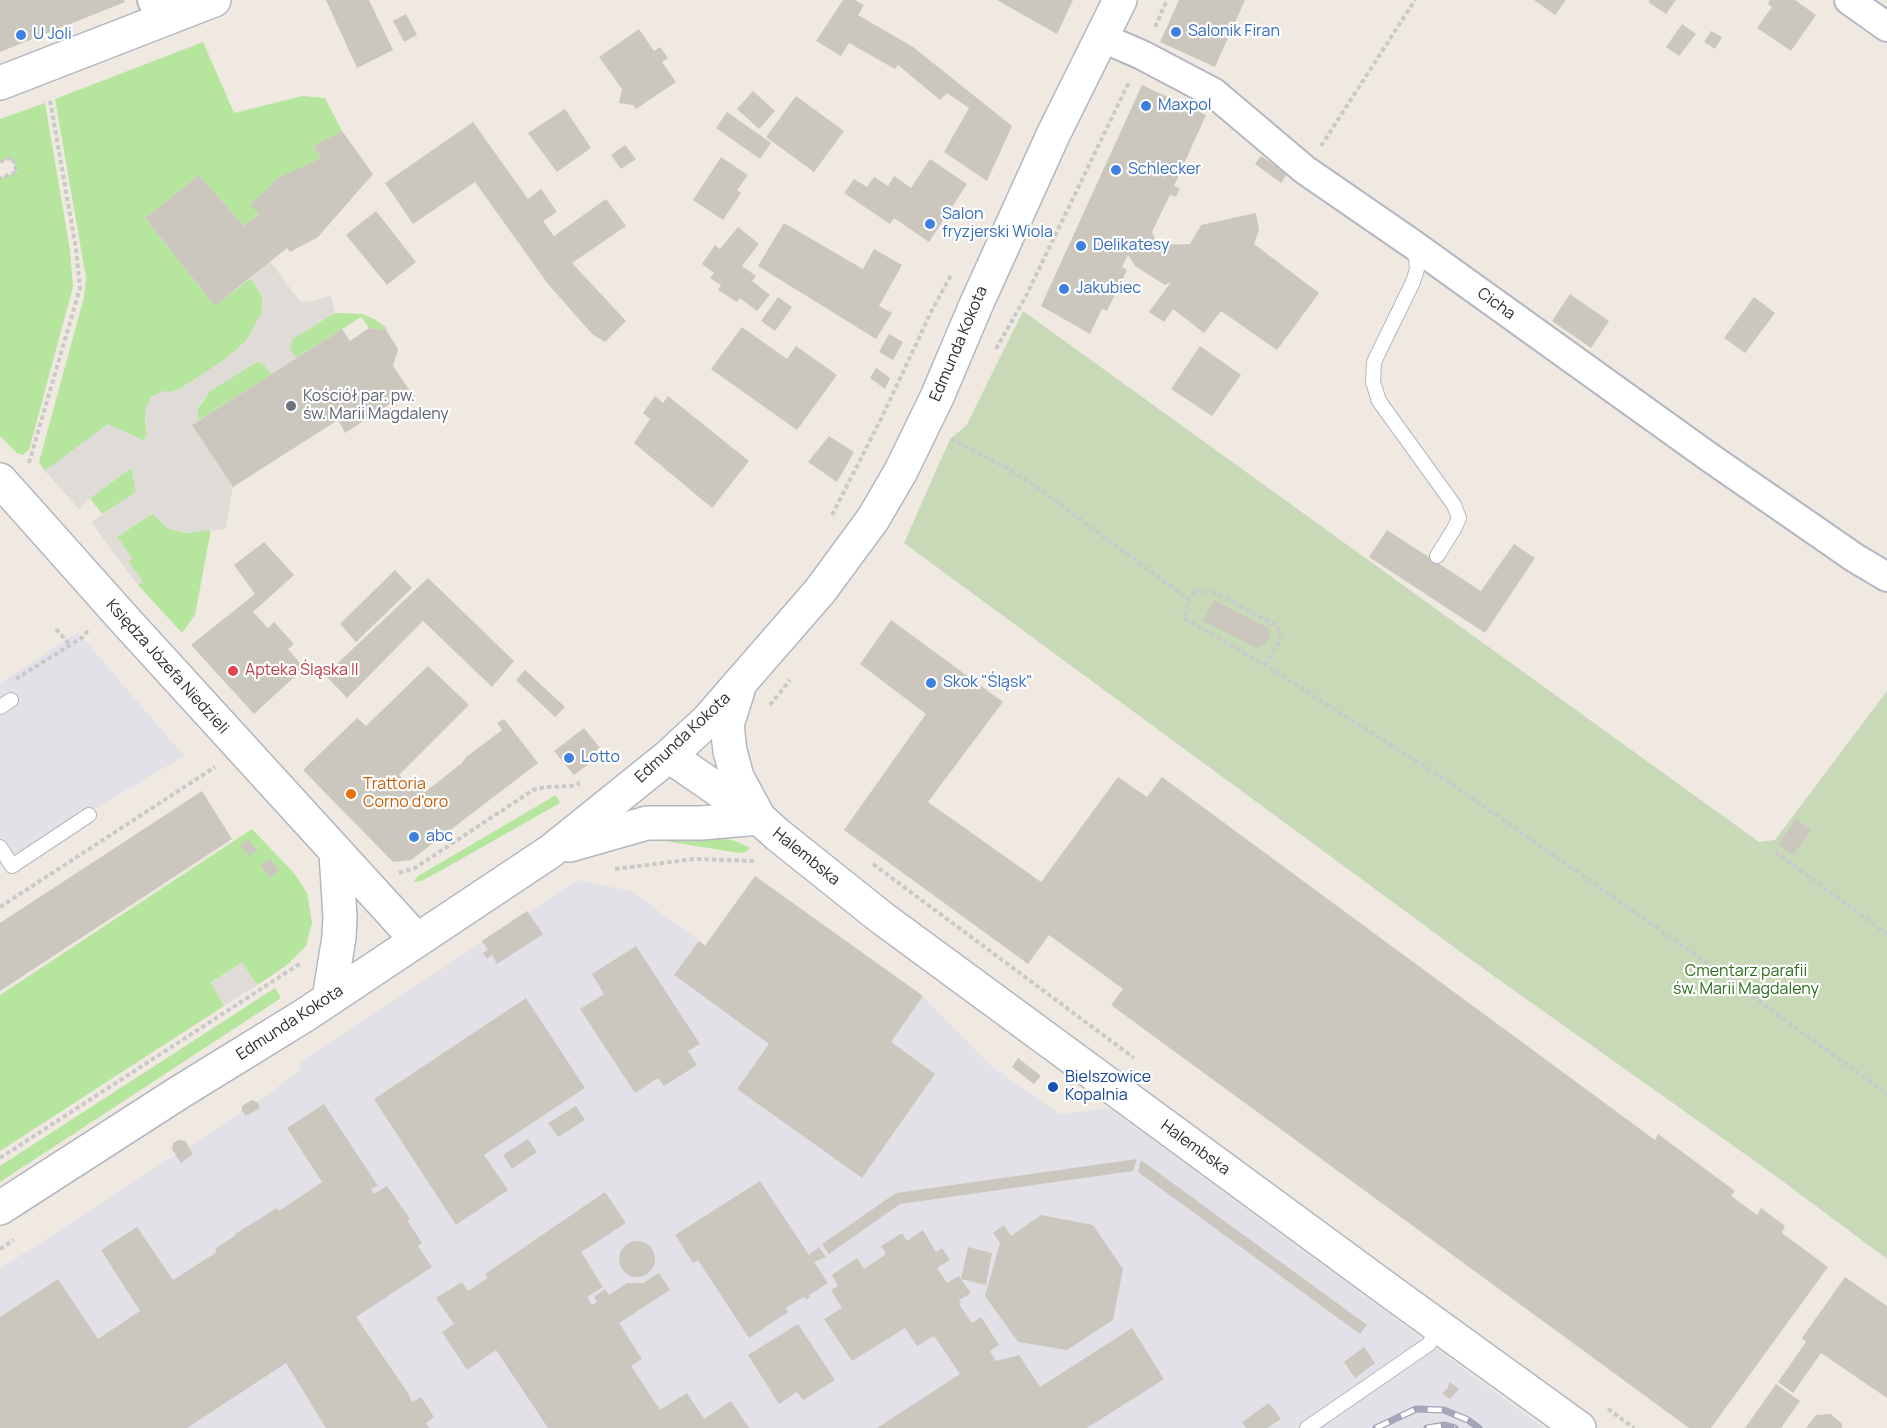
<!DOCTYPE html>
<html>
<head>
<meta charset="utf-8">
<style>
  body { margin:0 }
  canvas { display:block; background:#efe9e1 }
</style>
</head>
<body>
<canvas width="1887" height="1428"></canvas>
<script>
const context = document.querySelector('canvas').getContext('2d');
context.lineJoin = 'round';
function fillPath(path, color) { context.fillStyle = color; context.fill(path, 'evenodd'); }
const poly = rows => new Path2D(rows.map(r => 'M' + r).join(''));
function stroke(path, color, width, dash) { context.strokeStyle = color; context.lineWidth = width; context.lineCap = dash ? 'butt' : 'round'; context.setLineDash(dash || []); context.stroke(path); }
function drawText(font, color, halo, rows, align = 'center') {
  context.font = font + ' Manrope,sans-serif'; context.lineWidth = 4.5; context.setLineDash([]); context.textBaseline = 'middle'; context.strokeStyle = halo; context.fillStyle = color; for (const [text, x, y, turn = 0] of rows) {
    context.save(); context.translate(x, y); context.rotate((+turn || 0) * Math.PI / 180); context.textAlign = isNaN(turn) ? turn : align; if (halo) context.strokeText(text, 0, 0); context.fillText(text, 0, 0); context.restore();
  }
}
fillPath(poly([
  [78,632,184,756,0,865,0,683],
  [755,876,923,996,990,1065,1060,1114,1109,1108,1544,1428,0,1428,0,1269,176,1154,173,1143,179,1140,185,1141,189,1147,242,1111,242,1106,252,1100,257,1102,301,1070,297,1064,577,880,631,891,705,945]
]), '#e3e1e8');
fillPath(poly([
  [203,42,234,113,302,96,325,98,342,131,313,146,321,158,279,178,251,204,259,214,244,226,199,175,145,218,215,306,251,278,262,296,262,312,247,340,241,346,223,361,178,390,169,392,145,417,147,434,144,441,108,424,49,468,44,470,39,462,84,297,86,278,55,99],
  [45,103,70,250,73,287,29,450,23,455,17,453,0,436,0,178,17,172,12,158,0,162,0,119],
  [335,313,362,314,374,319,387,328,386,330,369,328,361,317,296,358,290,349,292,339],
  [257,362,264,364,271,375,199,420,197,410,210,391],
  [131,468,137,492,102,514,90,498],
  [153,513,167,528,184,533,211,529,195,615,182,633,138,585,142,582,128,561,132,559,117,537],
  [556,795,560,803,440,871,421,881,413,882,418,876],
  [252,829,294,873,307,893,312,923,306,946,287,965,259,984,255,982,242,963,211,982,224,1006,0,1151,0,995],
  [713,836,735,841,750,848,746,852,740,853,645,838],
  [275,988,281,998,0,1182,0,1166]
]), '#b6e59e');
fillPath(poly([
  [1023,311,1759,842,1775,840,1887,691,1887,1259,1773,1174,1488,972,904,543,950,439,966,426]
]), '#c8d9b8');
fillPath(poly([
  [270,261,299,300,303,302,313,301,331,295,335,313,292,339,290,349,296,358,271,375,264,364,257,362,210,391,204,398,197,410,199,420,192,425,233,487,226,529,185,533,167,528,152,513,117,537,133,559,128,562,143,582,138,585,91,522,136,492,131,468,90,498,79,509,44,470,49,468,108,424,144,441,147,434,145,409,151,397,163,391,169,392,178,390,223,361,247,340,262,312,263,305,262,296,251,278],
  [242,962,255,982,259,984,224,1006,211,983]
]), '#dfdcd8');
fillPath(poly([
  [0,0,124,0,125,2,0,52],
  [326,0,369,0,393,50,357,68],
  [843,0,855,0,864,5,858,15,913,47,1012,126,987,181,944,152,969,108,947,93,940,100,898,65,895,69,849,43,841,56,816,41],
  [997,0,1073,0,1057,34],
  [1179,0,1245,0,1215,67,1160,42],
  [1534,0,1566,0,1555,15],
  [1650,0,1676,0,1666,14,1648,2],
  [1770,0,1795,0,1816,15,1791,51,1757,28,1772,7,1768,4],
  [406,14,417,35,404,42,393,21],
  [1682,24,1696,34,1679,56,1666,47],
  [639,29,654,51,660,47,668,58,662,62,676,82,636,109,633,105,619,103,622,89,599,57],
  [1711,31,1722,37,1715,49,1704,42],
  [1142,85,1206,115,1174,186,1180,188,1176,197,1170,195,1152,232,1158,245,1190,244,1201,225,1256,213,1259,230,1254,244,1319,293,1277,350,1221,311,1204,333,1173,309,1164,322,1149,312,1171,282,1165,285,1135,266,1128,255,1122,267,1127,270,1107,311,1102,309,1090,334,1041,306],
  [753,91,775,111,759,129,737,109],
  [796,96,844,131,814,172,766,137],
  [565,109,591,148,557,172,528,133],
  [727,112,771,143,760,159,716,128],
  [473,122,528,199,541,189,557,212,543,221,554,236,606,199,626,226,572,263,626,321,605,342,592,334,548,284,475,182,413,224,385,183],
  [342,131,373,174,318,237,290,252,287,248,215,306,145,218,199,175,244,226,259,214,250,205,278,178,321,158,313,146],
  [625,145,636,159,621,169,611,155],
  [1261,156,1287,174,1281,183,1255,164],
  [721,157,748,175,737,190,741,193,723,220,693,200],
  [930,159,967,184,929,242,894,218,890,224,844,193,854,179,867,187,874,177,888,186,894,176,911,188],
  [376,211,416,262,387,285,346,235],
  [784,223,863,269,874,249,902,265,879,306,892,313,876,339,758,266],
  [738,227,759,244,742,266,756,276,752,281,770,295,757,311,740,298,737,302,718,290,721,285,710,278,714,273,702,264,715,245,720,249],
  [1570,294,1609,321,1591,348,1552,321],
  [778,297,792,307,775,331,761,321],
  [1754,297,1775,313,1745,353,1724,338],
  [742,327,787,359,796,346,837,375,797,430,711,369],
  [369,328,386,330,398,349,393,366,410,391,345,433,338,420,233,487,192,425,342,329,350,341],
  [889,334,903,342,893,360,879,352],
  [1200,346,1241,375,1212,416,1171,389],
  [876,368,890,378,885,389,870,378],
  [655,396,663,403,668,396,749,461,712,508,634,443,650,419,643,413],
  [829,436,854,452,837,482,808,462],
  [1387,530,1481,591,1514,544,1535,558,1485,633,1369,557],
  [264,542,294,575,253,612,268,628,274,622,294,644,288,649,304,668,254,714,191,645,255,594,234,565],
  [395,570,412,588,356,642,340,624],
  [428,578,514,661,492,687,423,621,347,698,325,675],
  [1214,600,1268,628,1270,635,1265,645,1257,648,1203,621],
  [891,620,1003,702,928,802,1041,882,1118,777,1147,797,1162,777,1655,1140,1658,1134,1735,1191,1731,1196,1757,1215,1761,1208,1785,1226,1782,1233,1828,1267,1711,1428,1689,1428,1111,1005,1123,989,1049,935,1028,964,844,830,926,714,860,664],
  [428,666,469,705,399,775,414,791,420,787,425,792,462,763,466,757,502,730,497,723,504,719,538,763,411,860,393,862,303,770,357,718,366,726],
  [525,670,565,707,555,717,516,680],
  [584,728,600,748,595,751,598,757,574,775,554,751],
  [202,791,232,839,0,991,0,923],
  [1796,819,1811,830,1793,855,1778,844],
  [248,839,257,850,249,856,240,846],
  [270,859,279,870,270,878,260,866],
  [755,876,923,996,891,1042,935,1074,862,1178,737,1089,769,1044,674,975,699,941,705,946],
  [527,911,543,934,497,964,492,955,487,959,483,953,488,950,482,941],
  [636,946,700,1044,688,1051,697,1065,664,1086,658,1078,635,1093,580,1009,604,994,592,974],
  [526,998,585,1088,484,1155,508,1190,456,1225,374,1099],
  [1018,1058,1041,1076,1034,1084,1012,1067],
  [252,1100,257,1102,260,1108,246,1116,242,1111,242,1106],
  [324,1104,378,1186,371,1189,374,1194,387,1186,410,1219,407,1220,422,1243,418,1246,432,1267,356,1317,408,1393,412,1402,421,1397,434,1417,426,1423,429,1428,326,1428,286,1363,187,1428,0,1428,0,1317,58,1279,98,1339,140,1311,101,1250,137,1227,173,1280,217,1252,215,1249,236,1235,235,1234,277,1208,279,1211,322,1182,287,1128],
  [576,1106,585,1120,558,1137,548,1123],
  [528,1139,537,1152,512,1169,503,1155],
  [179,1140,185,1141,193,1154,181,1163,172,1149,173,1143],
  [1137,1159,1133,1171,900,1204,829,1254,822,1244,896,1193],
  [1141,1160,1367,1325,1360,1334,1138,1172],
  [760,1181,809,1255,819,1247,826,1257,814,1262,828,1283,809,1295,810,1297,806,1300,804,1297,785,1308,788,1312,749,1338,698,1260,693,1263,675,1235],
  [605,1192,626,1223,581,1252,603,1287,587,1297,592,1305,597,1302,594,1297,605,1289,609,1295,627,1283,643,1283,659,1273,670,1290,619,1323,642,1359,631,1366,660,1410,687,1393,704,1419,731,1401,749,1428,548,1428,496,1350,467,1370,442,1332,454,1324,436,1298,462,1282,468,1291,488,1278,485,1274],
  [1041,1215,1093,1225,1123,1269,1113,1320,1067,1350,1018,1342,985,1296,1000,1243,993,1233,1004,1225,1011,1236],
  [923,1230,936,1252,942,1248,950,1260,937,1268,947,1283,959,1276,961,1279,968,1247,992,1253,986,1285,961,1279,971,1293,958,1301,962,1302,959,1304,972,1323,981,1317,999,1345,990,1351,996,1361,1019,1355,1040,1387,1132,1328,1164,1379,1087,1428,877,1428,960,1374,934,1336,917,1346,905,1328,852,1361,824,1319,842,1308,831,1290,838,1286,832,1275,857,1258,864,1269,886,1254,881,1246,902,1233,907,1241],
  '619 1259a18 18 0 1 1 36 0a18 18 0 1 1-36 0Z',
  [1845,1277,1887,1306,1887,1398,1821,1353,1793,1393,1778,1382,1806,1342,1802,1338],
  [798,1324,835,1380,803,1400,797,1392,779,1404,748,1355],
  [1364,1347,1375,1363,1355,1378,1344,1362],
  [1450,1382,1459,1389,1450,1399,1442,1393,1447,1389],
  [1776,1384,1800,1401,1781,1428,1745,1428],
  [1269,1403,1281,1419,1267,1428,1246,1428,1242,1422],
  [1831,1414,1842,1424,1842,1428,1806,1428,1816,1415]
]), '#cbc7bf');
const service = poly([
  [1413,248,1416,257,1417,269,1413,282,1374,362,1373,382,1379,401,1454,505,1459,518,1454,529,1437,556],
  [0,707,11,700],
  [0,847,12,866,89,815],
  [1307,1428,1429,1344,1439,1327]
]);
const minor = poly([
  [152,0,162,20],
  [1849,0,1887,27],
  [1103,38,1142,55,1214,93,1305,170,1411,243,1709,457,1855,558,1887,577]
]);
const tertiary = poly([
  [0,83,214,0],
  [0,480,124,619,416,939],
  [738,690,727,725,730,751,737,777,757,814],
  [669,756,759,818,778,835,882,918,1391,1292,1579,1428],
  [570,845,647,823,701,823,759,818],
  [329,999,339,937,340,917,336,853],
  [0,1208,180,1092,305,1015,551,851,669,756,707,721,820,591,873,519,901,471,937,397,976,305,1053,135,1120,0]
]);
stroke(service, '#b4b7c1', 16);
stroke(minor, '#b4b7c1', 32);
stroke(tertiary, '#b4b7c1', 36);
stroke(poly([
  [1155,27,1167,0],
  [1321,146,1415,0],
  [0,162,12,157,17,172,0,178],
  [996,349,1026,296,1129,82],
  [951,439,1009,469,1042,491,1188,599],
  [29,463,80,288,76,249,50,100],
  [832,515,883,415,932,310,951,275],
  [56,629,70,645],
  [1265,665,1278,645,1280,632,1275,625,1216,593,1195,590,1189,599,1184,618,1265,665,1449,782,1697,956,1887,1094],
  [16,679,83,637,89,629],
  [770,705,790,680],
  [1775,852,1887,934],
  [873,864,1134,1058],
  [615,869,694,859,756,861],
  [399,873,415,868,533,790,545,787,571,786,580,783],
  [0,907,215,767],
  [0,1158,301,963],
  [0,1249,14,1240],
  [1608,1409,1634,1428]
]), '#c9c9c9', 4, [4.5, 3]);
stroke(service, '#fff', 14);
stroke(minor, '#fff', 28);
stroke(tertiary, '#fff', 33);
const rail = poly([
  [1376,1428,1416,1409,1444,1410,1468,1420,1479,1428],
  [1427,1428,1445,1425,1455,1428]
]);
stroke(rail, '#a3a6b8', 7);
stroke(rail, '#fff', 4.5, [14]);
for (const [x, y, r, color] of [
  [1176,32,6,"#3f7fe0"],
  [21,35,6,"#3f7fe0"],
  [1146,106,6,"#3f7fe0"],
  [1116,170,6,"#3f7fe0"],
  [930,224,6,"#3f7fe0"],
  [1081,246,6,"#3f7fe0"],
  [1064,289,6,"#3f7fe0"],
  [291,406,6,"#6b7280"],
  [233,671,6,"#e0444e"],
  [931,683,6,"#3f7fe0"],
  [569,758,6,"#3f7fe0"],
  [351,794,6,"#e8710a"],
  [414,837,6,"#3f7fe0"],
  [1053,1087,6,"#1a4fb4"]
]) { const dot = new Path2D(); dot.arc(x, y, r, 0, 2 * Math.PI); context.fillStyle = color; context.fill(dot); stroke(dot, '#fff', 2); }
drawText('16px', '#366cbe', '#fff', [
  ["Salonik Firan",1188,32],
  ["U Joli",33,35],
  ["Maxpol",1158,106],
  ["Schlecker",1128,170],
  ["Salon",942,215],
  ["fryzjerski Wiola",942,233],
  ["Delikatesy",1093,246],
  ["Jakubiec",1076,289],
  ["Skok \"Śląsk\"",943,683],
  ["Lotto",581,758],
  ["abc",426,837]
], 'left');
drawText('16px', '#2e2e2e', '#fff', [
  ["Cicha",1496,304,36],
  ["Edmunda Kokota",959,344,-67],
  ["Księdza Józefa Niedzieli",167,667,48],
  ["Edmunda Kokota",683,738,-43],
  ["Halembska",806,857,39],
  ["Edmunda Kokota",290,1023,-33],
  ["Halembska",1195,1148,36]
]);
drawText('16px', '#5b616d', '#fff', [
  ["Kościół par. pw.",303,397],
  ["św. Marii Magdaleny",303,415]
], 'left');
drawText('16px', '#be3a42', '#fff', [
  ["Apteka Śląska II",245,671]
], 'left');
drawText('16px', '#c56008', '#fff', [
  ["Trattoria",363,785],
  ["Corno d'oro",363,803]
], 'left');
drawText('16px', '#2c6e1b', '#fff', [
  ["Cmentarz parafii",1746,972],
  ["św. Marii Magdaleny",1746,990]
]);
drawText('16px', '#164399', '#fff', [
  ["Bielszowice",1065,1078],
  ["Kopalnia",1065,1096]
], 'left');
</script>
</body>
</html>
